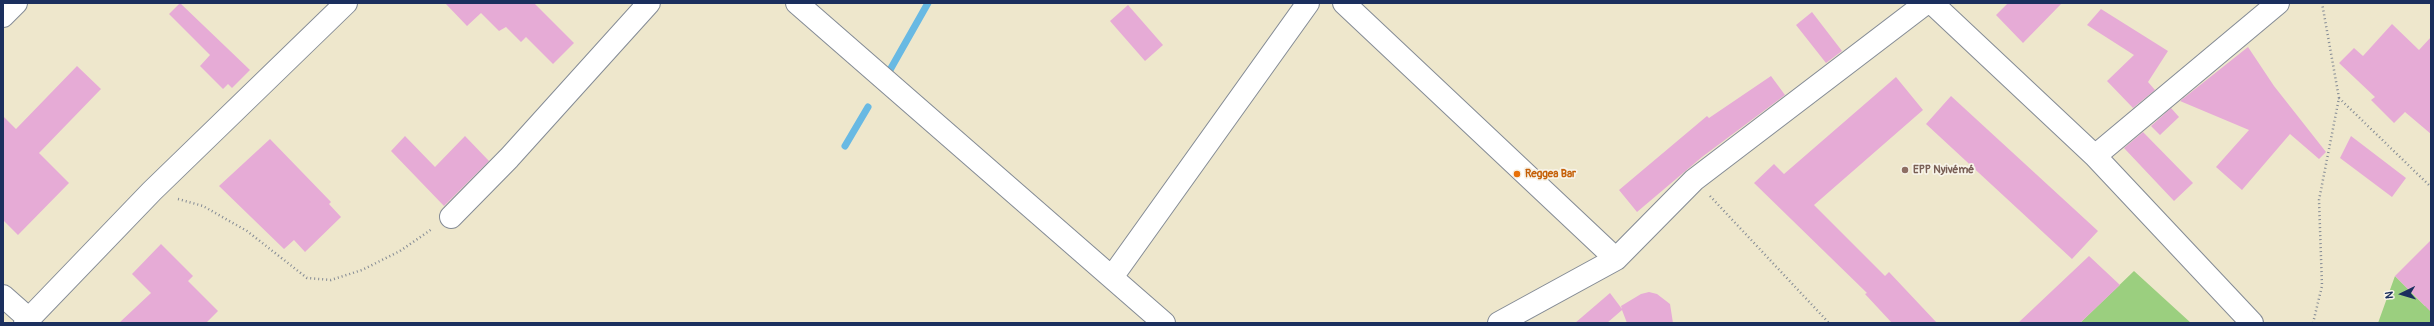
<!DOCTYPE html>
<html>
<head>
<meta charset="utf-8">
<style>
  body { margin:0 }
  #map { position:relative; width:2434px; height:326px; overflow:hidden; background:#eee7cc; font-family:Pangolin,sans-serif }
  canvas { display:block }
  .frame { position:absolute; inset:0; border:4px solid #1b2f5e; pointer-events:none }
  .north { position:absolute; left:2382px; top:274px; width:40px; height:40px; -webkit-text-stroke:3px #f7f3e8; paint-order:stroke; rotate:265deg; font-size:11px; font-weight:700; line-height:16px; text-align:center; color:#1b2f5e }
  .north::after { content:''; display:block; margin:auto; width:14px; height:18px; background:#1b2f5e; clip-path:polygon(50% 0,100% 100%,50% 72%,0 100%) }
</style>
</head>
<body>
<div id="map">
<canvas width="2434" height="326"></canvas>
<div class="frame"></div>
<div class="north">N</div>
</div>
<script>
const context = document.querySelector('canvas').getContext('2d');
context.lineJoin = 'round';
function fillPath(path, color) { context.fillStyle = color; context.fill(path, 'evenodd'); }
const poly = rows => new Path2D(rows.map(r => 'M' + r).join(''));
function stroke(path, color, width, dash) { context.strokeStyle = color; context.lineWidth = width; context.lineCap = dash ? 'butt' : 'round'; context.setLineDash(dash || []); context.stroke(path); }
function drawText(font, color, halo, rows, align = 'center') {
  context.font = font + ' Pangolin,sans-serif'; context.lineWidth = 3.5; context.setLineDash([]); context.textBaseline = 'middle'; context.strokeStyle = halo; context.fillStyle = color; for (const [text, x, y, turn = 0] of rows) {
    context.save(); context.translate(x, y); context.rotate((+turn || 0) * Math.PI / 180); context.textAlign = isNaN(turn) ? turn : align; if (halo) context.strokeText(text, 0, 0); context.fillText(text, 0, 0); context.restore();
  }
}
fillPath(poly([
  [2134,271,2191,323,2080,323],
  [2395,276,2425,306,2431,301,2431,323,2378,323]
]), '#9bcf7f');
stroke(poly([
  [886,77,928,3],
  [845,146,868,107]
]), '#68b9e3', 7);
fillPath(poly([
  [180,3,250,70,232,88,228,84,223,89,200,66,210,55,169,14],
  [445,3,534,3,574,43,553,64,526,37,521,42,506,27,499,31,481,13,467,26],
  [2008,3,2062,3,2023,43,1996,15],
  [1128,5,1163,45,1145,61,1110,21],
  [2101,9,2168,51,2148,82,2155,90,2133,108,2107,81,2134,55,2087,25],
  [1812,12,1842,51,1826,63,1796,25],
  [2392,24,2419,50,2431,37,2431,134,2405,112,2394,123,2371,100,2375,97,2339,63,2354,48,2363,56],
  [2248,47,2274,86,2326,152,2319,159,2290,134,2242,190,2216,167,2249,130,2180,101],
  [77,66,101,89,39,153,69,183,18,235,3,220,3,116,16,129],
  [1771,76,1785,95,1702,157,1637,212,1619,190,1707,116,1709,118],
  [1896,77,1923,110,1814,205,1885,276,1889,272,1937,323,1892,323,1865,294,1867,293,1754,183,1774,164,1784,174],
  [1951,96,2098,231,2072,259,1926,124],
  [2171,108,2179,117,2160,135,2151,126],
  [2143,132,2193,183,2174,201,2124,148],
  [405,136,435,167,465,136,489,161,444,206,391,151],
  [2351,136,2406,178,2392,197,2340,158],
  [270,139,331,202,329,204,341,217,305,252,294,240,284,249,219,186],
  [2431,240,2431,312,2395,276],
  [161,244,193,276,188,281,218,311,206,323,119,323,151,293,132,274],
  [2089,256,2120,285,2080,323,2018,323],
  [1649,292,1657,294,1670,304,1673,323,1627,323,1622,310,1607,323,1575,323,1610,293,1622,309,1621,306,1641,294]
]), '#e6abd6');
const street = poly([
  [797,3,1164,323],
  [1344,3,1616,259],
  [1932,3,2095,156,2252,323],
  [3,16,16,3],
  [2095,156,2278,3],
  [451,217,509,158,649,3],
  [1112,277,1308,3],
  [3,296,29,319],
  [25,323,152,191,346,3],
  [1499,323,1616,259,1694,180,1926,3]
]);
stroke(street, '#848b95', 24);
stroke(poly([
  [2339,98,2431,187],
  [1710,196,1829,323],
  [178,199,203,206,247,231,307,278,331,280,362,270,400,251,432,229],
  [2313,323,2322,286,2319,200,2339,98,2322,3]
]), '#848b95', 2.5, [1, 3]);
stroke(street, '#fff', 22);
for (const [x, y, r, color] of [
  [1905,170,4,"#8d6e63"],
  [1517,174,4,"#e8710a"]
]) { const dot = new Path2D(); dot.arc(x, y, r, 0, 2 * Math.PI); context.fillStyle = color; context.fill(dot); stroke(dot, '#f7f3e8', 1.5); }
drawText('bold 11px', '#785e54', '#f7f3e8', [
  ["EPP Nyivémé",1913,170]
], 'left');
drawText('bold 11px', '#c56008', '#f7f3e8', [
  ["Reggea Bar",1525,174]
], 'left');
</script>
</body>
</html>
